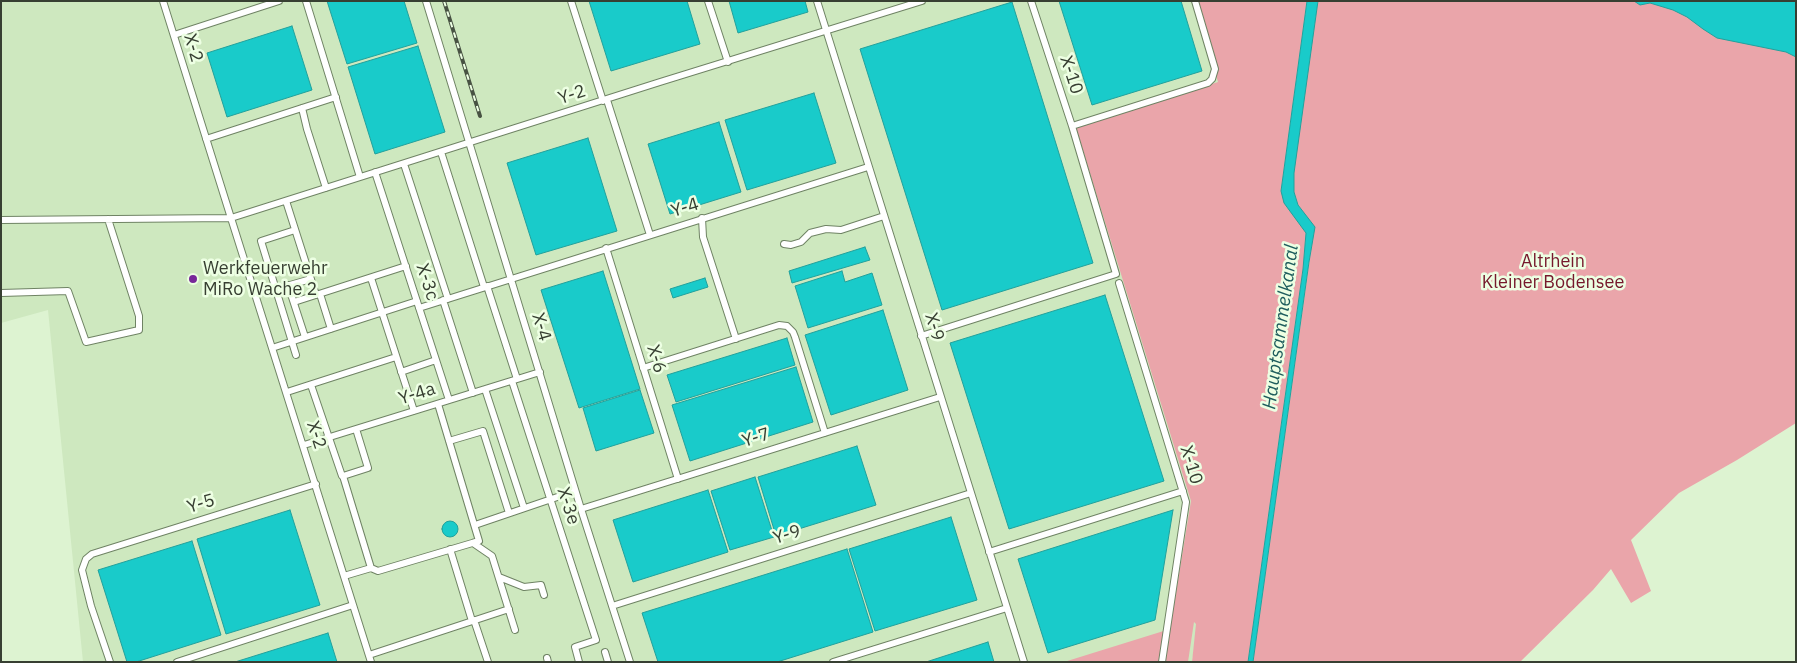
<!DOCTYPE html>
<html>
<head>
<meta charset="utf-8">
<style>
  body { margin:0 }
  #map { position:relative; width:1797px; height:663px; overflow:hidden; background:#ddf3d1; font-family:"IBM Plex Sans",sans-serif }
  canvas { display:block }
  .frame { position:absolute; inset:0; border:2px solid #373f32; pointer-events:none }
</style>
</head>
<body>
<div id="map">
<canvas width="1797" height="663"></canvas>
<div class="frame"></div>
</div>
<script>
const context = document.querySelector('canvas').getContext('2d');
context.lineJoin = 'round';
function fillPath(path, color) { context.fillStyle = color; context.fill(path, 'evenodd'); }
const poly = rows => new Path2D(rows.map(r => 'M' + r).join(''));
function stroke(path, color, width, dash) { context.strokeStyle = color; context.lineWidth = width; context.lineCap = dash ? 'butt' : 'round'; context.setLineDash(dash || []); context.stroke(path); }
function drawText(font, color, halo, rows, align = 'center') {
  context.font = font + ' "IBM Plex Sans",sans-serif'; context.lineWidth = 5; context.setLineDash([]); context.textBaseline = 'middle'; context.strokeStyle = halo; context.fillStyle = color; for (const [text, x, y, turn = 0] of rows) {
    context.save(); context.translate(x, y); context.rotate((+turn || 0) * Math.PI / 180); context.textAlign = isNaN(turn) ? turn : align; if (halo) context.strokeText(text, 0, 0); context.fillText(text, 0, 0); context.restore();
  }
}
fillPath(poly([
  [1,1,1281,1,1192,662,83,662,48,310,1,323]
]), '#cee8bf');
fillPath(poly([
  [1194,1,1307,1,1281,191,1306,233,1303,269,1248,662,1192,662,1196,624,1194,622,1188,662,1064,662,1170,629,1191,501,1076,128,1218,82],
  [1318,1,1796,1,1796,423,1737,460,1679,493,1631,540,1651,591,1631,603,1611,569,1593,590,1520,662,1253,662,1314,228,1298,205,1291,187]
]), '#eaa5aa');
const water = poly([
  [327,1,404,1,417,43,347,64,327,1],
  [589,1,687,1,700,44,611,71,589,1],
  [729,1,805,1,808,12,738,33,729,1],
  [1059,1,1181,1,1202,71,1092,105,1059,1],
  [1307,1,1318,1,1294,173,1294,192,1298,205,1315,227,1309,262,1253,662,1248,662,1303,269,1306,233,1284,203,1281,191,1307,1],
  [1634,1,1796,1,1796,57,1786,52,1717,38,1703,29,1687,17,1673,10,1650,3,1640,5,1634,1],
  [1012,2,1093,263,942,310,860,49,1012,2],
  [292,26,312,90,227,117,207,53,292,26],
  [418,46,445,132,375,154,348,67,418,46],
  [814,93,836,163,747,190,725,120,814,93],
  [719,122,741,192,670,214,648,144,719,122],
  [588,138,617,231,536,255,507,163,588,138],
  [865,247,870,260,792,283,789,271,865,247],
  [603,271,640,389,579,408,541,290,603,271],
  [842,271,845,282,872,273,882,305,808,328,795,286,842,271],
  [705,278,708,287,673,298,670,289,705,278],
  [1105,295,1164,481,1009,529,950,343,1105,295],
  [883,310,908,390,831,415,805,335,883,310],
  [787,338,795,365,676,402,667,375,787,338],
  [796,367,813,422,690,461,672,405,796,367],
  [640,390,654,433,596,451,583,408,640,390],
  [857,446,876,505,776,536,758,477,857,446],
  [755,477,774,537,730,550,711,491,755,477],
  [708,490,728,552,633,582,613,520,708,490],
  [290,510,320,605,226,634,197,539,290,510],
  [1173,510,1155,620,1048,653,1018,559,1173,510],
  [951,517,977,600,875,631,849,549,951,517],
  '442 529a8 8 0 1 1 16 0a8 8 0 1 1-16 0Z',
  [192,541,221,635,136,662,127,662,98,570,192,541],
  [847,549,873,632,777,662,658,662,642,613,847,549],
  [328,633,337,662,235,662,328,633],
  [988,642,994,662,926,662,988,642]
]);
fillPath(water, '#19cbca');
stroke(water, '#22a19c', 1);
const minor = poly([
  [306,1,360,177],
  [426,1,581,509,630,662],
  [571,1,603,101],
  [708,1,728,62],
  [817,1,1024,662],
  [174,35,279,1],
  [607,100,650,235],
  [302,108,307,129,326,188],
  [1072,126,1208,83,1212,79,1215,69,1195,1],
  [206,139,336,97],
  [441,152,484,287],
  [404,164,448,299],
  [375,172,449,400],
  [286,201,316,295],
  [702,218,703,237,736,339],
  [1,220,231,218,163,1],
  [295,230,261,241,296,355],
  [784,244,791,245,801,242,810,233,826,229,841,230,884,216],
  [606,248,678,479],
  [371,278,414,411],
  [1119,283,1186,502,1162,662],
  [288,285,305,337],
  [487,286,517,379],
  [276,289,311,279],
  [1,293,68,291,86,342,139,330,139,316,108,219],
  [320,294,331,329],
  [443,300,473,393],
  [294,302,406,266],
  [419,308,868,167],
  [921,336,1116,274,1072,126,1031,1],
  [272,348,417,301],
  [643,368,779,325,787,326,793,332,795,337,825,433],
  [401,372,436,360],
  [512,381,596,640,575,647,579,662],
  [311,385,342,476,343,476,371,568],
  [485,389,524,508],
  [287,392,396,357],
  [449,441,483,431,509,513],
  [304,445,540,372],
  [343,476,368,468,356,429],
  [581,509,940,397],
  [475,525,575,491],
  [473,543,492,556,515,630],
  [450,549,472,621],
  [989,552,1183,491],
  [344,576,371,568,378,571,479,541,438,404],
  [499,577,524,587,541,585,544,595],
  [612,606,971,493],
  [474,620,488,662],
  [605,652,608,662],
  [369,655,509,609],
  [547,658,548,662],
  [110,662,91,606,82,570,86,559,92,554,316,484],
  [177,662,353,605],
  [371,662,231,218,660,82,922,1],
  [833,662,1007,608]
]);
stroke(minor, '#6f8364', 8);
stroke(minor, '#fff', 6);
const rail = poly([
  [444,1,480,116]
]);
stroke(rail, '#485243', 4);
stroke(rail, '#edffe3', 2, [5.5]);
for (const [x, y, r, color] of [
  [193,279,5,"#782899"]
]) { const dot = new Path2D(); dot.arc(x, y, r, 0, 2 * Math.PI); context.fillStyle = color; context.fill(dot); stroke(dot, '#edffe3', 2); }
drawText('18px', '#373f32', '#edffe3', [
  ["X-2",193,48,74],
  ["X-10",1071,75,72],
  ["Y-2",572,95,-18],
  ["Y-4",685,208,-17],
  ["X-3c",427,282,72],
  ["X-4",541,327,73],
  ["X-9",934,327,73],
  ["X-6",656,359,73],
  ["Y-4a",417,394,-17],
  ["X-2",316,435,72],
  ["Y-7",756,438,-17],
  ["X-10",1191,465,73],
  ["Y-5",201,504,-17],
  ["X-3e",568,506,72],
  ["Y-9",787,535,-17]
]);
drawText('18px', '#76192c', '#edffe3', [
  ["Altrhein",1553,262],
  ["Kleiner Bodensee",1553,283]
]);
drawText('18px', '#373f32', '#edffe3', [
  ["Werkfeuerwehr",203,269],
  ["MiRo Wache 2",203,290]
], 'left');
drawText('italic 19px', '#1e5d5d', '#edffe3', [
  ["Hauptsammelkanal",1281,327,-82]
]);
</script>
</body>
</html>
